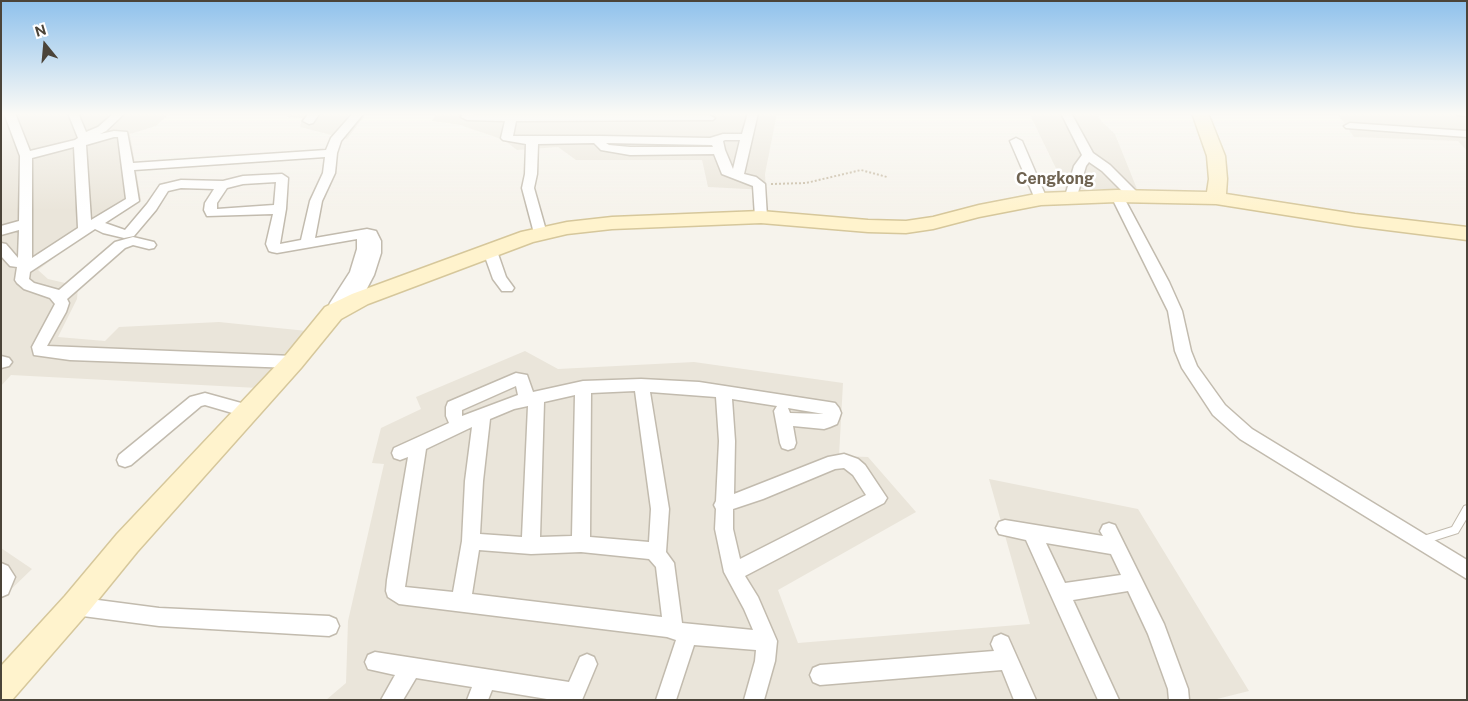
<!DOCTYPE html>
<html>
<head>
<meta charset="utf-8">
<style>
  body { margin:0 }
  #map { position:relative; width:1468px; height:701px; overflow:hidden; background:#f6f3ec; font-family:"Public Sans",sans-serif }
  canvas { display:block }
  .frame { position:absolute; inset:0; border:2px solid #4b4439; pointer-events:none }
  .north { position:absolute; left:20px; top:20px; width:50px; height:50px; -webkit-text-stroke:4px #fff; paint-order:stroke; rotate:343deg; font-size:14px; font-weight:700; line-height:20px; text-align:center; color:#4b4439 }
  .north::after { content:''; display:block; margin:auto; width:18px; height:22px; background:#4b4439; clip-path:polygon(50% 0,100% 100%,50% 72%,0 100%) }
</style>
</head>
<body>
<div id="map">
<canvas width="1468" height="701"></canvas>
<div class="frame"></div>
<div class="north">N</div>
</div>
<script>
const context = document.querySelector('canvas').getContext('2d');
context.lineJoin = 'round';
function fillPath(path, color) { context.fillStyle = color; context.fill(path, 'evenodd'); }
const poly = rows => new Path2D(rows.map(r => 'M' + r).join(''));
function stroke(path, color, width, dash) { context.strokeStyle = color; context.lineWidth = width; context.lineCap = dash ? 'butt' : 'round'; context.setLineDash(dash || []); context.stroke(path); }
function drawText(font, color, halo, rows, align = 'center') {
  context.font = font + ' "Public Sans",sans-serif'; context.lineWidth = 5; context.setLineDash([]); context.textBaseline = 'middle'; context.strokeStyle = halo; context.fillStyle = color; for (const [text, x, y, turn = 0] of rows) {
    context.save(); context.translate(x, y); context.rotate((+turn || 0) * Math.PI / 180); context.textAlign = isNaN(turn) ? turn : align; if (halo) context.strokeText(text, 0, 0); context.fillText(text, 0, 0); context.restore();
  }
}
fillPath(poly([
  [1,113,170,113,156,126,130,134,141,200,92,229,38,270,48,279,78,286,77,299,58,337,105,341,119,327,219,322,307,331,258,388,11,375,1,386],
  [289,113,367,113,347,139,300,127,302,118,286,117],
  [436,113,777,113,765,174,766,190,708,187,702,160,576,160,558,147,517,150,504,140,460,125,432,121],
  [1029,113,1096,113,1101,121,1115,134,1137,189,1066,189],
  [1337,113,1467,113,1467,151,1458,141,1354,137],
  [525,351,558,369,694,362,843,383,839,456,868,457,916,512,778,590,798,643,1030,624,989,479,1138,509,1249,691,1213,700,326,700,346,683,348,621,384,464,372,463,381,428,421,409,416,397],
  [1,548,32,569,1,599]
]), '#eae5da');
const lane = poly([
  [1467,505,1467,518,1458,533,1420,545,1417,544,1415,541,1417,538,1452,527,1464,506,1467,505]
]);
const street = poly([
  [4,113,15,113,30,151,75,140,78,138,68,113,78,113,86,132,98,127,114,113,125,113,106,131,100,134,114,131,127,132,133,163,326,150,331,138,353,113,364,113,341,141,337,153,335,173,322,201,315,238,367,229,376,231,381,241,381,253,374,275,363,296,351,309,342,309,338,317,333,318,328,317,326,313,330,303,350,272,357,249,357,239,277,253,272,252,269,251,266,244,273,214,207,216,204,210,205,203,214,189,181,188,168,191,156,210,134,236,124,238,103,233,95,229,30,272,29,279,34,283,59,290,115,242,133,237,154,242,156,245,154,248,149,249,133,245,125,248,67,299,69,303,66,312,47,346,293,356,298,358,301,362,298,366,293,368,70,360,34,355,32,347,55,304,50,298,24,289,17,283,15,280,17,267,10,266,1,256,1,243,6,244,18,258,19,230,1,235,1,226,19,221,20,156,4,113],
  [114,137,118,137,126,199,91,220,86,145,114,137],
  [74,147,78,228,32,258,32,158,74,147],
  [325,157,323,173,310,201,301,240,280,244,286,209,288,178,282,174,243,176,223,181,181,180,160,185,147,204,125,230,105,223,139,201,134,170,325,157],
  [276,182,274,205,217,209,217,203,227,188,243,184,276,182],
  [309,113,320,113,313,123,309,124,303,121,309,113],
  [463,113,477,115,709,115,715,118,713,120,516,121,513,136,600,136,710,138,723,134,742,134,748,113,758,113,744,174,756,177,765,184,767,217,766,220,756,220,755,217,753,186,722,174,714,154,630,155,601,150,594,143,538,144,537,174,534,188,547,234,540,238,535,237,522,188,525,174,526,144,503,140,501,138,505,121,467,120,461,117,463,113],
  [725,140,740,140,733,169,725,150,723,141,725,140],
  [606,143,712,145,713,147,630,147,609,145,606,143],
  [1061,113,1071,113,1093,153,1110,165,1138,193,1140,196,1138,199,1130,199,1102,171,1089,162,1086,166,1077,196,1071,200,1067,199,1065,196,1074,166,1082,155,1061,113],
  [1456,113,1467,113,1467,116,1458,115,1456,113],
  [1350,123,1467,131,1467,137,1346,128,1344,126,1350,123],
  [1016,138,1022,141,1047,199,1045,202,1037,202,1035,199,1010,141,1016,138],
  [1117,192,1123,196,1169,282,1182,311,1191,351,1197,366,1225,405,1252,429,1467,560,1467,579,1240,439,1213,415,1182,368,1175,351,1168,311,1111,196,1117,192],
  [490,246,495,248,497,251,506,277,514,288,512,291,502,291,493,279,483,251,485,248,490,246],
  [1,356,9,358,12,362,9,366,1,368,1,356],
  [516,373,527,375,533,392,583,381,641,379,699,382,829,402,835,403,839,408,841,413,839,419,837,424,830,427,824,429,793,426,796,443,794,448,788,450,782,448,780,443,774,411,777,406,732,399,735,441,734,494,828,457,844,454,858,459,865,465,887,498,884,503,745,576,758,597,777,641,775,661,764,700,744,700,755,661,756,650,694,645,676,700,656,700,676,640,667,637,399,604,388,597,386,591,387,580,408,457,400,460,394,458,392,453,394,448,449,423,446,416,446,407,448,402,516,373],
  [516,386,518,395,462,416,462,410,516,386],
  [635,391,651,509,649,542,590,537,591,393,635,391],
  [650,392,716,397,719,441,716,501,714,505,716,509,715,529,724,572,744,609,753,630,682,623,674,563,666,552,669,509,650,392],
  [575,395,572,536,540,537,544,402,575,395],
  [528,406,522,537,480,534,483,481,490,419,514,409,528,406],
  [788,408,824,414,825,414,790,413,788,408],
  [472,427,465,481,462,541,453,592,405,587,426,449,472,427],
  [844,468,853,475,866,495,740,559,733,529,733,509,763,499,835,469,844,468],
  [479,550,531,554,581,552,649,559,656,567,662,617,472,594,479,550],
  [205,393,252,406,254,411,252,416,246,417,205,405,201,406,131,465,125,467,119,465,117,460,119,455,190,397,205,393],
  [1005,520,1103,536,1100,531,1103,525,1109,523,1115,525,1164,624,1188,689,1189,700,1169,700,1168,689,1148,634,1128,591,1073,600,1119,700,1098,700,1026,540,999,534,996,528,999,522,1005,520],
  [1046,543,1111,554,1121,575,1065,583,1046,543],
  [1,563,8,566,15,577,8,594,1,597,1,563],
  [75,597,159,608,329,616,336,619,339,626,336,633,329,636,159,626,75,615,68,613,65,606,68,599,75,597],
  [1001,634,1008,637,1036,700,1014,700,1002,670,820,685,813,682,810,675,813,668,820,665,994,651,991,644,994,637,1001,634],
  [375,652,569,682,580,657,587,654,594,657,597,664,582,700,553,700,492,690,488,700,467,700,472,687,416,678,403,700,381,700,395,675,368,669,365,662,368,655,375,652]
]);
const secondary = poly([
  [1192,113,1208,113,1225,156,1227,179,1226,194,1355,214,1467,227,1467,240,1355,226,1216,204,1117,202,1041,205,979,217,933,229,906,233,868,232,761,223,612,229,567,234,533,242,368,304,341,319,301,368,137,552,85,616,12,700,1,700,1,666,65,596,117,534,285,356,325,307,352,294,521,232,567,222,612,217,761,211,868,220,906,221,933,217,979,205,1041,193,1117,190,1207,192,1209,179,1207,156,1192,113]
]);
stroke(lane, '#c2bbae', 2);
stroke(street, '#c2bbae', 3);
stroke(secondary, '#d6c79b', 3);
stroke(poly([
  [771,184,806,183,861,170,887,177]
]), '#c4b79f', 2, [2, 2]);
fillPath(lane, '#fff');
fillPath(street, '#fff');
fillPath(secondary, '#fff3cd');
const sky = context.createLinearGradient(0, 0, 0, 211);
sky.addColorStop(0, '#8fc1ec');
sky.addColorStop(0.54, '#fbfaf6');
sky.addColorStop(1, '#fbfaf600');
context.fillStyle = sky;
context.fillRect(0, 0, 1468, 211);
drawText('bold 16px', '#6e6250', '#fff', [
  ["Cengkong",1055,179]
]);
</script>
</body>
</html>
